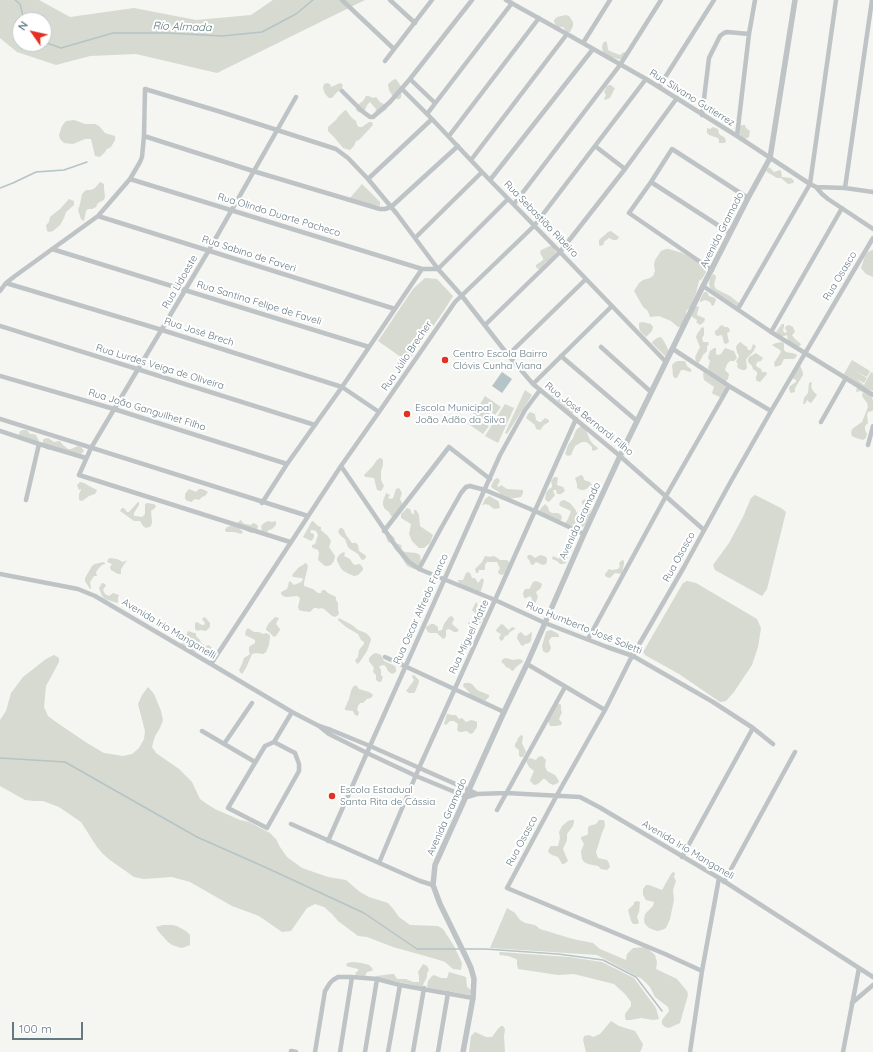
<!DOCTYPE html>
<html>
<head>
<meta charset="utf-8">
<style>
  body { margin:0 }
  #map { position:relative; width:873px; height:1052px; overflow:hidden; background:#f5f5f1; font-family:Quicksand,sans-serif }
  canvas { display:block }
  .north { position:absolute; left:12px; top:12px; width:40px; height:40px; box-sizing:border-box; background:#fff; border:1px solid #c1cacd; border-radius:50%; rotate:304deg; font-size:11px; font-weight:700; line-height:16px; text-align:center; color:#647a83 }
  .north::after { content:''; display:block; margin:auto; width:14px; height:18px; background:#e42f23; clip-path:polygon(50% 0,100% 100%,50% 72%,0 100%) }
  .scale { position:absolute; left:12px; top:1022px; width:71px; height:18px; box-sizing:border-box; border:2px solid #647a83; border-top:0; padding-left:5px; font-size:12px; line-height:14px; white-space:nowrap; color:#647a83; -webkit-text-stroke:3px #fff; paint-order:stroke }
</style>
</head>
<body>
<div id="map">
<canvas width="873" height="1052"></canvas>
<div class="north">N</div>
<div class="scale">100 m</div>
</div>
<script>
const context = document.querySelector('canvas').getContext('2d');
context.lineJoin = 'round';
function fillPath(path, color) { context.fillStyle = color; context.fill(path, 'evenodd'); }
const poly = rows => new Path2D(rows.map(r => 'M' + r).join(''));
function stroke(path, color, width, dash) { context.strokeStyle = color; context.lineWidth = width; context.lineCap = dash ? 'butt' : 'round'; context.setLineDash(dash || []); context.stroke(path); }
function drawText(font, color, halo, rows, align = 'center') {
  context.font = font + ' Quicksand,sans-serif'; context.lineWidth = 4; context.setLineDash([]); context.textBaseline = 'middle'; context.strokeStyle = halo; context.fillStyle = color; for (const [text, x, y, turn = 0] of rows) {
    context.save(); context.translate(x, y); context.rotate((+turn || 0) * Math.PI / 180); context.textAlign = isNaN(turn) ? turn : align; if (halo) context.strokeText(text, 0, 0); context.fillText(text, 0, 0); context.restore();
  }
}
fillPath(poly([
  [0,0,39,0,70,17,134,8,196,20,251,15,273,0,365,0,217,73,136,54,90,56,56,65,17,52,0,38],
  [20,20,44,20,44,44,20,44],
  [566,15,569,16,573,22,573,26,570,32,567,32,563,27,557,27,556,25,554,22,554,20,557,17],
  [606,41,607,43,608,50,612,52,620,55,624,52,626,52,622,60,607,56,603,53,602,47,603,43],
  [396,79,402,88,401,97,400,99,397,99,393,97,389,90,388,84,393,80],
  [327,83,330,84,331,87,340,83,342,84,343,86,340,91,337,92,332,98,329,98,325,94,323,88,324,84],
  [609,85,611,85,613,87,615,88,610,98,605,100,604,99,606,95,604,92,607,86],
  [366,96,369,96,373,98,376,97,380,102,387,106,387,109,380,114,377,115,375,113,376,109,370,102,367,105,364,112,362,113,358,112,356,110,356,106,363,101],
  [346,110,351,117,356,121,357,125,359,127,362,127,369,122,372,122,373,125,359,140,356,141,354,146,350,150,343,148,334,137,328,131,328,127,336,120,338,117,344,111],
  [74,120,85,124,95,124,99,126,105,133,115,136,115,140,111,147,107,149,105,152,100,157,95,156,91,139,85,139,73,144,64,143,60,139,59,135,62,126,66,121],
  [742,125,745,125,746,128,750,131,749,137,745,139,742,138,739,133,740,126],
  [713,127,718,129,719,134,725,138,726,142,724,143,719,143,719,140,718,138,709,135,707,133,707,128,710,129],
  [769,167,774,172,780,170,781,171,782,177,791,178,794,181,793,183,788,184,781,178,777,178,767,172,766,170],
  [100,182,104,184,104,189,105,196,104,200,98,203,96,207,92,209,88,209,86,211,84,221,81,219,78,210,80,204,82,194,86,190,91,190,95,188],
  [362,184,380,202,380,206,372,205,350,198],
  [69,199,74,201,74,205,66,212,64,218,60,225,53,231,49,232,47,231,46,225,49,222,50,217,60,209],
  [611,231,619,237,618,239,616,240,613,240,609,238,604,242,604,244,601,246,599,245,599,240,608,232],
  [550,246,553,246,556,253,549,262,546,262,543,266,539,269,538,269,536,267,536,265,543,260,543,258,540,253,541,250],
  [666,249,669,249,682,253,692,258,699,263,706,272,702,279,699,281,696,293,690,307,686,311,686,317,683,326,678,327,671,321,659,316,650,317,649,314,647,310,643,307,634,291,639,283,643,280,650,278,653,276,655,271,654,265,655,260,661,251],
  [872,250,873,250,873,277,866,274,861,268,865,256,868,252],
  [713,274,715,275,716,277,714,285,716,289,730,296,740,304,737,307,711,289,709,285,710,278],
  [425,278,437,279,453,296,443,312,408,362,378,341,413,289],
  [704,292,707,292,709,296,715,298,716,300,714,305,712,306,710,302,705,300,700,302,700,300],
  [697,306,699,307,697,314,697,315,704,318,705,319,704,322,700,325,696,322,697,321,697,320,691,316,695,307],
  [642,322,651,324,653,327,652,331,646,337,640,331,639,327,639,323],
  [782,324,784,324,784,326,783,331,785,333,787,332,785,328,786,326,789,325,793,327,795,332,792,335,795,339,801,344,800,346,797,346,788,341,787,335,781,337,776,332],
  [723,325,724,327,728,327,730,330,729,332,727,333,729,342,726,344,724,343,722,335,717,336,715,334,715,331,718,329,720,326],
  [702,327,704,328,704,335,702,338,703,342,708,342,709,344,707,346,707,351,703,355,700,361,698,363,696,361,695,357,700,347,696,337,697,334],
  [661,337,664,341,669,351,666,357,652,343,652,342,657,338],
  [740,342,747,347,748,350,751,350,753,344,756,346,753,352,747,358,746,360,747,368,745,370,742,370,738,368,737,366,738,364,736,362,739,356,737,352,736,347,737,345],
  [783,342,784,344,784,350,786,352,796,354,797,356,794,359,784,359,781,365,775,367,774,363,781,352,780,350,775,347,772,345,776,343],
  [714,348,716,348,716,354,718,355,721,354,725,348,734,351,737,358,734,361,730,361,727,364,725,370,729,374,728,379,725,382,710,372,708,368,710,361,708,358,710,351],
  [756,353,763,358,761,361,757,362,756,366,761,369,762,372,766,372,767,374,760,382,757,381,756,380,756,377,757,374,757,372,753,369,752,366,748,362,748,359,749,357],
  [852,360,870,371,867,377,854,370,867,378,864,383,857,379,864,385,871,372,873,373,873,391,867,389,869,393,873,400,873,410,872,411,868,412,867,415,868,423,865,426,865,430,867,434,866,438,863,440,856,438,852,436,851,433,852,429,862,422,868,407,867,403,862,396,863,392,860,391,856,392,857,388,855,385,843,375,845,372,848,374,845,372],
  [678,361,685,361,687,366,692,370,690,372,684,370,681,370,677,378,675,378,673,376,672,365,675,362],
  [800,365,803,373,803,375,795,388,795,392,791,393,790,392,789,388,790,386,796,382,796,380,792,378],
  [704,372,726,387,727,391,722,398,713,394,712,393,714,387,704,380,703,374],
  [811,382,812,383,811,387,813,391,817,395,812,402,810,403,807,400,805,404,803,404,804,398,808,393,809,383],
  [525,390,532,395,507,434,505,433],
  [556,391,557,395,563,400,568,405,576,409,572,414,550,394,552,392],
  [485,396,501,407,495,415,480,404],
  [505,404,514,408,498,443,485,436],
  [479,406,495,417,489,424,473,414],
  [530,412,535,414,536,420,539,422,541,422,545,418,549,420,549,422,544,425,540,430,536,429,535,425,526,418,528,414],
  [473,415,489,426,483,434,467,423],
  [581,426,585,428,590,440,593,444,598,448,598,449,593,451,592,450,592,447,589,444,586,442,582,442,575,446,571,455,568,456,565,454,568,445,573,438,576,430],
  [23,430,27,430,30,434,33,434,36,435,39,441,38,442,20,437,19,434,20,431],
  [48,438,54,442,59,441,60,441,63,445,68,449,71,449,78,446,81,447,84,451,81,454,52,449,49,450,46,449,43,444,43,440,44,439],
  [380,458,381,458,383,460,383,465,381,471,381,480,384,486,381,491,377,490,374,478,366,477,365,477,364,475,372,467,377,460],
  [581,475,583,476,584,480,590,482,592,485,588,488,584,490,581,490,577,488,577,484,575,478],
  [554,477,556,477,558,478,557,485,563,487,565,491,561,494,557,494,556,490,554,490,553,491,555,495,550,501,548,502,545,499,546,493,548,490,552,487,552,485,551,481],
  [497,478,499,479,500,481,497,486,499,487,501,485,507,489,523,490,523,493,521,497,509,499,500,494,499,492,492,488,491,486,494,480],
  [80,482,84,483,89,486,97,490,95,494,89,496,82,501,79,500,79,494,81,490,81,489,79,490,77,485],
  [399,488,402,493,400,499,403,505,394,517,391,516,389,512,385,509,383,505,383,501,386,493,390,495,388,498,391,499,393,498,396,489],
  [189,489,196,492,199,489,202,489,208,492,205,496,202,497,199,500,196,499,193,500,192,502,188,501,186,500,185,498,185,494],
  [755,495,781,508,786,512,767,589,762,596,715,570,713,565,729,543,743,517,751,498],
  [489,496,491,497,498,501,499,503,500,508,494,509,489,505,485,504,482,506,485,499],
  [585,499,590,500,592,503,590,515,585,525,580,529,571,525,567,525,565,523,568,519,571,511,560,506,559,504,561,501,564,500,570,503,575,509,578,515,579,515,584,508,585,506,582,504,582,501],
  [138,502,139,502,139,505,134,513,134,516,136,516,142,517,145,514,145,504,147,503,154,504,156,506,155,508,151,511,152,522,151,526,149,527,146,528,143,526,140,521,134,521,120,511,122,508,124,508,127,512,129,512],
  [545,504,548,507,549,511,552,513,558,513,561,515,562,518,560,521,539,511,542,507],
  [407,508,410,509,412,514,414,514,414,510,416,510,419,515,420,526,433,535,430,543,424,548,419,548,412,541,409,534,411,524,401,518,401,514],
  [241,520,243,523,245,524,251,525,253,523,256,524,258,526,257,530,253,533,251,533,238,527,243,532,241,534,234,532,226,532,225,530,227,527,231,526,232,525,237,523],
  [268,521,272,522,275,521,276,522,276,525,272,529,269,530,267,532,262,531,261,526,264,523],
  [312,521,313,521,318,526,321,527,321,530,323,532,328,536,331,541,329,547,335,556,334,561,331,565,328,566,325,566,318,560,319,553,318,550,313,548,312,547,312,545,315,544,318,535,316,531,312,530,310,531,311,533,314,534,314,536,313,539,311,541,303,537],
  [340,528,342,528,344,530,346,535,352,543,356,543,358,545,359,551,365,555,366,557,365,559,362,560,358,554,350,549,348,547,345,539,341,536,338,532],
  [390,534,393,536,395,539,394,541,396,543,401,545,402,550,405,552,416,553,420,555,421,562,416,569,414,569,407,566,393,544,388,542,386,537,387,535],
  [344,552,345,553,344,556,350,559,353,564,355,565,360,564,363,568,363,570,358,575,354,576,349,574,342,570,337,561,337,558,340,554],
  [565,553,568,556,566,563,562,564,560,564,557,561,552,559,553,556,559,559,560,555],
  [528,555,531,555,535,558,540,555,544,556,547,558,547,561,546,564,543,565,536,562,533,565,532,565,530,563,530,561,527,558],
  [485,556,490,557,493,556,496,557,500,560,507,560,509,562,509,566,504,574,502,575,499,574,498,572,500,568,497,562,487,562,485,565,485,569,484,570,479,570,478,573,476,573,475,569,482,562],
  [109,558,117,559,123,562,127,560,121,569,121,574,118,574,111,570,110,567,112,564,107,562],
  [622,560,624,561,624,563,622,574,615,573,611,577,609,578,605,576,605,574,609,569,612,570,618,569,620,566,619,563],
  [103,562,105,563,105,564,102,565,99,568,96,572,97,576,94,576,90,582,91,588,90,589,85,581,85,578,92,566,95,564],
  [305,563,307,564,308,566,304,583,304,586,313,589,318,593,321,593,322,590,325,590,328,593,336,597,336,600,338,603,338,610,339,613,338,615,335,617,332,616,324,609,321,608,319,609,317,608,314,608,310,612,302,611,299,610,298,607,300,599,299,597,297,596,286,597,283,596,281,594,281,592,287,589,289,582,290,581,294,585,301,582,303,580,302,578,293,577,292,575,299,567,303,565],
  [468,572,470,573,472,578,475,578,478,583,482,578,484,580,481,591,480,592,476,591,475,589,472,589,460,584,458,581,458,580,463,580,466,573],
  [536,581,541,583,542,585,540,589,536,592,538,597,535,604,532,603,532,599,531,597,530,596,526,598,524,598,523,593,525,589,529,589,530,588,533,582],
  [687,581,696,583,757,619,761,628,758,647,752,665,734,692,726,701,720,702,679,674,645,655,643,652,683,583],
  [102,583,103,583,106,585,103,590,105,594,109,596,113,593,119,595,118,597,118,602,117,603,105,599,102,596,99,588],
  [476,602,478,605,476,610,478,613,484,617,484,619,474,630,471,629,468,624,469,622,473,619,475,616,475,613,472,610],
  [452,616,454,619,452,624,459,630,457,632,454,632,449,629,446,630,446,636,444,639,442,638,437,633,430,633,428,632,426,629,426,627,431,624,434,624,438,627,438,631,442,630,444,624,449,617],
  [205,617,210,623,210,627,206,631,201,630,197,631,195,629,195,623,197,622,202,625,204,625,205,623,202,619,203,618],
  [275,617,279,618,276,624,280,629,280,630,276,636,273,637,273,636,269,632,266,630,266,628,269,623],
  [339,618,352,625,358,630,366,633,370,637,371,640,367,651,359,663,357,664,355,660,358,657,359,650,364,644,364,642,361,640,358,634,346,627,339,621,338,620],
  [501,624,504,625,505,627,509,630,512,627,515,628,515,629,510,632,508,635,505,636,503,640,501,641,499,638,501,634,497,632,496,630],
  [248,628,254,632,259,632,263,634,266,633,270,635,270,637,269,645,266,652,263,654,256,653,252,654,246,668,242,674,240,672,239,670,242,664,244,658,250,654,249,651,249,647,255,643,255,640,245,635,246,630],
  [551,630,557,633,559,635,559,637,552,637,549,640,549,642,551,648,549,652,546,653,543,651,542,646,546,632,547,631],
  [188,631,194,633,196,633,196,636,200,640,201,643,206,646,209,645,212,648,214,652,211,657,209,658,207,657,203,652,196,651,195,652,191,650,188,647,186,646,184,647,181,644,182,641,185,640,186,636],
  [521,632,525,636,528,635,531,632,532,633,531,641,529,643,525,644,523,646,521,645,517,638,518,634],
  [376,653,381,655,384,661,395,666,396,669,396,672,392,674,388,671,386,667,384,665,380,666,379,667,381,670,381,675,383,677,381,682,379,682,376,680,376,675,373,672,374,668,369,661,369,658,373,654],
  [54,655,59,658,59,662,46,686,44,707,48,716,56,722,87,743,104,753,123,756,132,754,139,748,144,739,145,731,138,704,142,695,148,687,154,694,161,711,163,720,160,728,155,736,152,747,156,753,179,769,192,782,200,799,207,804,215,809,240,820,249,822,270,833,276,839,280,847,287,857,302,868,328,877,346,880,360,892,369,897,388,903,394,910,399,917,410,925,438,926,443,929,454,946,462,963,461,970,453,969,445,962,436,959,393,947,367,937,358,936,338,921,332,914,324,907,315,904,307,908,291,931,282,932,259,916,232,906,190,882,172,877,144,879,134,877,110,860,103,854,97,847,81,822,59,807,43,801,34,801,25,800,0,786,0,720,6,711,11,693,23,677,46,659],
  [506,658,513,660,519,659,522,660,523,662,516,667,513,671,511,670,509,668,506,667,504,664,501,662,503,659],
  [413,675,414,675,419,680,419,682,415,692,414,693,409,693,406,691,412,683,414,680,412,677],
  [464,683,469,683,472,684,477,690,489,695,489,697,485,701,470,695,469,692,463,686],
  [356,685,359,689,369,692,372,694,373,695,371,698,367,699,363,703,360,703,358,706,357,710,359,712,358,716,355,715,353,711,345,710,345,708,349,699,351,691,353,687],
  [558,704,560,704,561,705,561,710,562,712,559,719,562,723,561,725,556,726,550,726,548,721,556,706],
  [447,714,448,714,451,715,456,715,459,719,462,718,466,722,471,720,475,721,477,722,477,727,473,733,470,734,467,731,461,732,459,732,457,730,458,724,454,721,450,721,446,725,444,724],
  [521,735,523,736,522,743,526,752,523,757,520,757,519,755,519,750,515,747,515,744,517,741,518,738],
  [542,756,546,760,545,766,547,771,555,775,559,781,558,783,553,785,549,783,545,779,543,779,538,784,534,785,531,782,530,780,534,771,529,767,526,761,527,759,530,758,536,760,538,757],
  [572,820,574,820,574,822,573,826,567,834,567,840,563,849,568,861,564,864,562,864,558,857,552,855,549,853,548,851,550,847,551,846,558,846,560,838,559,832,562,826,568,821],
  [599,820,604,820,605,826,602,833,596,852,598,858,607,860,609,863,610,867,607,870,601,869,598,866,588,864,584,862,582,859,581,851,584,844,581,839,581,837,587,835,588,834,588,828,589,826,596,824],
  [673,872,675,873,674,877,676,881,673,890,674,900,670,919,666,928,662,930,657,931,649,928,645,924,644,920,645,914,653,906,654,902,646,900,643,895,643,889,646,885,649,885,662,890,671,874],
  [637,901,640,902,639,912,637,917,639,923,637,924,633,924,631,921,628,910,634,904,634,902],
  [507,908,515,913,520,920,525,923,535,925,540,929,573,939,593,943,600,949,626,960,627,954,633,948,646,947,655,955,657,962,656,969,677,979,687,991,688,995,680,1023,669,1028,665,1027,662,1024,662,1020,669,1011,668,1007,655,997,650,987,642,979,597,955,490,948],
  [163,925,172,925,177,926,186,931,190,935,190,945,185,947,181,948,172,945,168,942,158,931,156,927],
  [500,952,569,957,602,962,634,978,656,1008,659,1019,653,1020,641,1018,630,1020,626,1020,625,1018,625,1014,631,1006,631,1002,625,994,614,984,574,974,558,975,518,969,517,964,517,960,516,959,508,956,500,955,499,953],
  [353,962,362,963,369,965,372,968,373,970,371,971,367,972,365,976,356,975,355,973,358,971,358,969,346,966,347,963],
  [423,964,427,966,429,970,427,973,427,977,422,987,375,977,376,976,392,974,394,974,397,979,406,979,413,982,419,982,419,976,418,972],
  [449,972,466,977,467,987,471,990,471,991,470,995,429,988,427,987,428,981,432,976,434,975,441,978,447,978],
  [611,1021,619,1026,635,1031,643,1044,642,1048,640,1052,586,1052,583,1040,584,1036,589,1035,593,1037,600,1034],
  [501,1026,503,1026,505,1029,504,1037,505,1052,469,1052,471,1036,475,1032,486,1037,492,1037,497,1030]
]), '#d6dad0');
fillPath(poly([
  [502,372,512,379,502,393,492,386]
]), '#b5c4c6');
stroke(poly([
  [15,0,20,4,24,20],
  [44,42,61,48,113,33,167,33,222,36,262,32,296,14,313,0],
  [0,188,13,183,36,172,64,170,87,162],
  [0,758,65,762,197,837,267,868,364,913,417,949,459,949],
  [465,949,485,949,558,954,603,960,636,977,662,1011]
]), '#b5c4c6', 1.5);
stroke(poly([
  [342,0,394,49],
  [390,0,415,23],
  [506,0,567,34,646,79,737,136,810,184,816,187,845,188,873,192],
  [583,43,610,0],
  [385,61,432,0],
  [410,79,435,103],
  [659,87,714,0],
  [402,89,432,119,482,172,560,252,666,362],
  [342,91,362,111,370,117,373,117,390,102,410,79,472,0],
  [427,114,512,3],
  [702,115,709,58,720,36,724,33,727,32,749,34],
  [144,136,253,171,380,209,385,209,391,207,458,146],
  [449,136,539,18],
  [737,136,749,34,755,0],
  [595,146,625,169],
  [471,160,567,34],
  [130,179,422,269],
  [368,179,432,119],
  [490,180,593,49],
  [651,182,730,233],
  [816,187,822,194,828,199,873,229],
  [845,188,872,0],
  [514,204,620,65,661,0],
  [98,216,395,309],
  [415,238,482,172],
  [52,249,369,347],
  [712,270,629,213,651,182,672,149,748,198],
  [6,283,162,330,342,387,379,412],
  [703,286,771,332,873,395],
  [0,291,6,283,15,276,98,216,130,179,140,162,142,157,144,136,145,89,221,112,336,149,348,158,368,179,397,214,438,269,462,296,508,355,533,384,620,456,704,530],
  [738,309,810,184,836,0],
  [485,325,560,252,625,169,677,98],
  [0,326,315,425],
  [771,332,842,208],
  [601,347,651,392],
  [673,349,729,386,771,411],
  [508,355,586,279],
  [561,356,637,421],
  [0,376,114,409,287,464],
  [533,384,612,306],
  [0,419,308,516],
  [821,422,846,378],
  [0,431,39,444,86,458],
  [868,445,873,426],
  [341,466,397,548,409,562,419,569,495,600,545,623,607,647,633,656,713,702,753,728,773,744],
  [26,500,39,444],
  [262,503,287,464,342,387,422,269,438,269,508,199],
  [384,531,449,447,490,479],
  [290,542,79,475,91,448,209,250,296,97],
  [419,569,440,530,461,493,466,487,470,486,485,490,535,511,584,534],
  [0,574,78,589,95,596,211,664,292,712,319,726,331,730,370,746,469,790,477,794],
  [588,639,666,496,729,386],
  [385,657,504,712],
  [211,664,341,466,379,412,455,302,534,226,646,79],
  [527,664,605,710],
  [319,726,329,734,367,753,416,776,467,797,477,794,506,793,580,797,599,807,719,878,873,977],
  [202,731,255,762],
  [274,742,295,753,299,764,299,771,267,828,228,808,265,746,274,742,292,712],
  [224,744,252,703],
  [497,810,565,687],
  [291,824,420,881,433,885],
  [328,841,370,746,500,455,525,410,540,390],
  [682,857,753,728],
  [379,863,419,768,495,600,576,419],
  [724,882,795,752],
  [702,971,665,954,507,888,557,795,605,710,630,660,684,567,730,483,771,411,873,238],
  [852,1003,873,985],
  [291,1051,296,1052],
  [315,1052,325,991,330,983,333,980,338,977,352,977,377,979,400,985,473,998],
  [340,1052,352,977],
  [365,1052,377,979],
  [388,1052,400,985],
  [413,1052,424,988],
  [438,1052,448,993],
  [690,1052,702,971,719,878],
  [843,1052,859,968]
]), '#bec3c6', 4.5);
stroke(poly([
  [463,1052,473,998,474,979,471,968,466,957,440,904,433,885,435,865,504,712,527,664,584,534,620,456,703,286,748,198,770,158,795,0]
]), '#bec3c6', 5.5);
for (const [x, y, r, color] of [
  [445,360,4,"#e42f23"],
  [407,414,4,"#e42f23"],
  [332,796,4,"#e42f23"]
]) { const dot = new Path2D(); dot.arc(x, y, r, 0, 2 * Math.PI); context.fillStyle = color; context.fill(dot); stroke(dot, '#fff', 1.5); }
drawText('10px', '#647a83', '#fff', [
  ["Rua Silvano Gutierrez",692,98,32],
  ["Rua Olindo Duarte Pacheco",279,215,17],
  ["Rua Sebastião Ribeiro",541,219,46],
  ["Avenida Gramado",722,230,-63],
  ["Rua Sabino de Faveri",249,254,18],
  ["Rua Osasco",840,276,-59],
  ["Rua Lidoeste",180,282,-60],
  ["Rua Santina Felipe de Faveli",259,303,17],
  ["Rua José Brech",199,332,18],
  ["Rua Júlio Brecher",407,356,-56],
  ["Rua Lurdes Veiga de Oliveira",160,367,17],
  ["Rua João Ganguilhet Filho",147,410,17],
  ["Rua José Bernardi Filho",589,419,39],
  ["Avenida Gramado",580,521,-65],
  ["Rua Osasco",679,557,-61],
  ["Rua Oscar Alfredo Franco",421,609,-66],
  ["Rua Humberto José Soletti",584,628,22],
  ["Avenida Irio Manganelli",169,629,31],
  ["Rua Miguel Matte",469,637,-65],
  ["Avenida Gramado",447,817,-66],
  ["Rua Osasco",522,841,-62],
  ["Avenida Irio Manganeli",688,850,31]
]);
drawText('10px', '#647a83', '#fff', [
  ["Centro Escola Bairro",453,354],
  ["Clóvis Cunha Viana",453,366],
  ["Escola Municipal",415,408],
  ["João Adão da Silva",415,420],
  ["Escola Estadual",340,790],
  ["Santa Rita de Cássia",340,802]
], 'left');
drawText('italic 11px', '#5a7678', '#fff', [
  ["Río Almada",182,27,2]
]);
</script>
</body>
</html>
